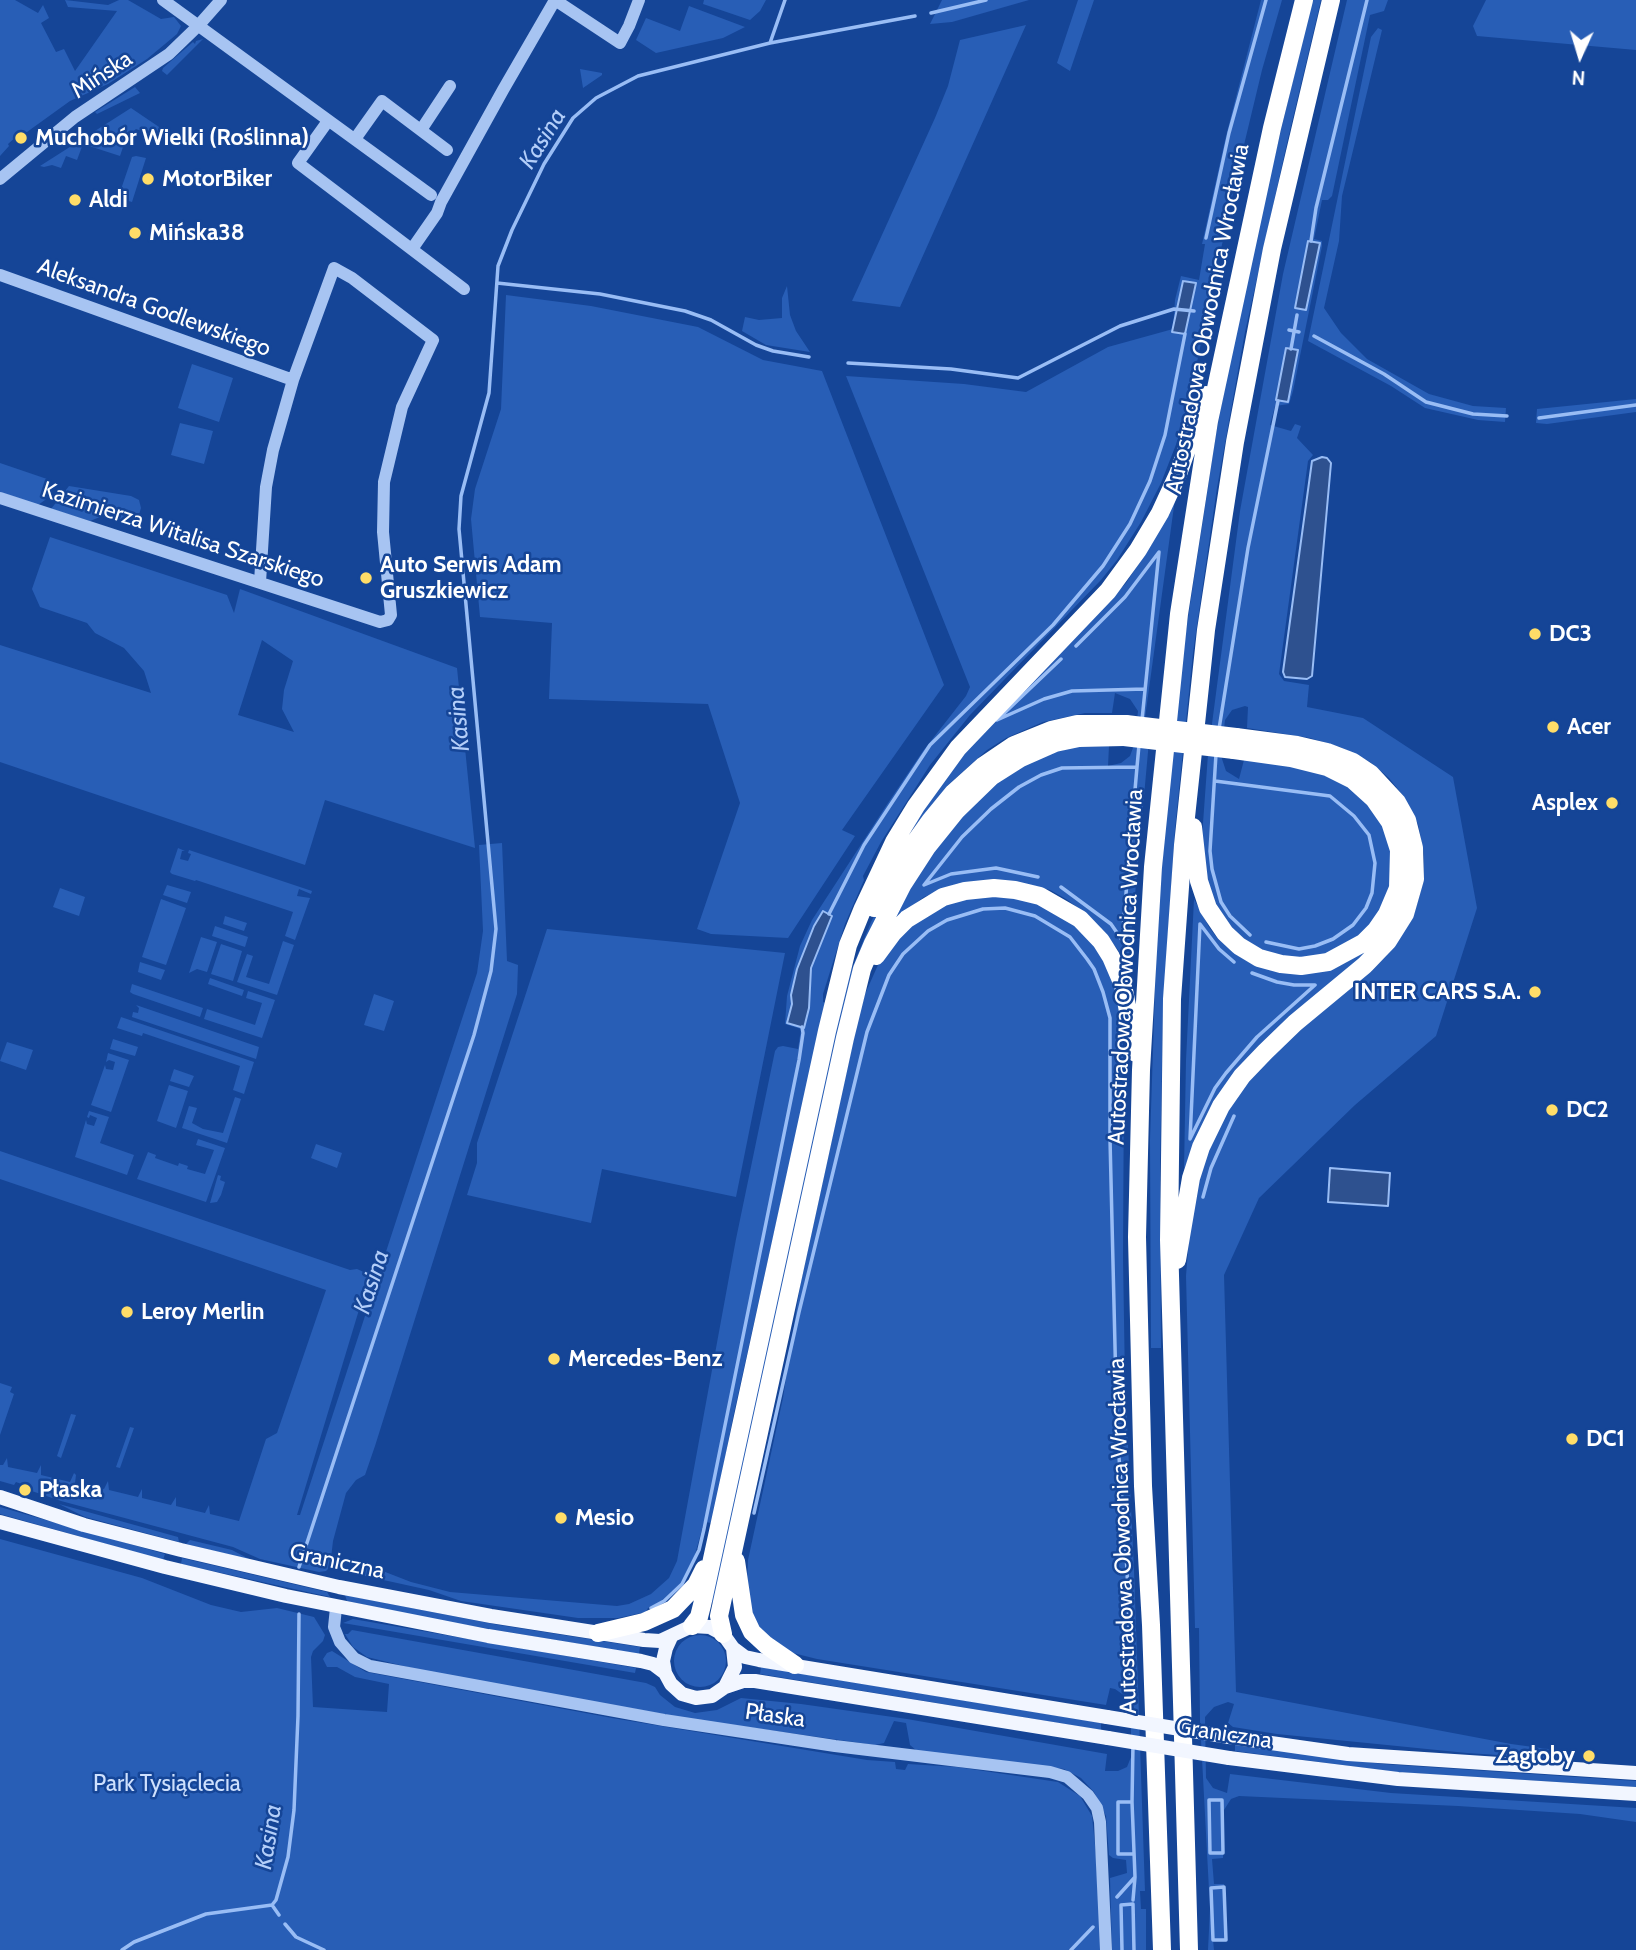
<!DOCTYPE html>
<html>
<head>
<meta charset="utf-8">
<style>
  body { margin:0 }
  #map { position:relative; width:1636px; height:1950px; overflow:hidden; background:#154597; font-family:Cabin,sans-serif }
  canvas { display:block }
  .north { position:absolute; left:1545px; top:21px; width:70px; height:70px; -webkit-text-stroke:5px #154597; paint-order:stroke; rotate:184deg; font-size:19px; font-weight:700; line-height:28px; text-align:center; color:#fff }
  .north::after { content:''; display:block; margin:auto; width:24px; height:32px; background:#fff; clip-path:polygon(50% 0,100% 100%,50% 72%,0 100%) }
</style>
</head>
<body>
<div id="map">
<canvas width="1636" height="1950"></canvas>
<div class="north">N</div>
</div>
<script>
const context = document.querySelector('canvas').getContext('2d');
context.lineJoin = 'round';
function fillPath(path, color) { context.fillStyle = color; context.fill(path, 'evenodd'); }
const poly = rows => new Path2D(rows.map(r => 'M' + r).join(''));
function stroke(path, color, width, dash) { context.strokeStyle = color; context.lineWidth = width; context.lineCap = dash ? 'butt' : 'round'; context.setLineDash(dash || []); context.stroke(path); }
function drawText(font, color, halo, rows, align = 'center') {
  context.font = font + ' Cabin,sans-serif'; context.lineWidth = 5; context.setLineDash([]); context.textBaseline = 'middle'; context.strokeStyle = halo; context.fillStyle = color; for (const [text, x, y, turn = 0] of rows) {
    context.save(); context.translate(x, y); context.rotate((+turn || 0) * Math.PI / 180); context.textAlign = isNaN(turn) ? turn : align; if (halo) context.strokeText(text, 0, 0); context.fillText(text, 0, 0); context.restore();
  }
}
fillPath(poly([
  [0,0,15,0,38,13,43,5,49,18,41,23,56,52,64,49,75,71,117,11,68,7,65,0,108,5,119,0,128,0,161,19,174,17,181,26,177,34,147,59,108,84,70,101,27,132,18,135,8,144,9,146,0,156],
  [704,0,766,0,760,11,750,20,703,4],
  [942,0,1029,0,952,22,930,24],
  [1078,0,1094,0,1070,71,1057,63],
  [1261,0,1282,0,1262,70,1237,174,1187,409,1177,442,1161,483,1141,522,1117,560,1101,580,970,715,930,765,881,842,863,876,864,880,845,924,823,994,823,1002,825,1003,734,1413,712,1523,704,1522,694,1558,681,1584,661,1601,648,1608,646,1612,618,1618,578,1618,461,1601,429,1590,356,1574,352,1568,357,1561,411,1582,450,1592,617,1606,629,1604,651,1594,669,1578,677,1561,736,1239,775,1051,778,1047,783,1046,798,1049,801,1029,785,1024,787,996,800,946,812,920,888,803,923,751,966,696,970,687,846,376,964,384,1026,392,1108,347,1173,329,1175,300,1181,276,1199,280,1205,244,1202,244,1226,136],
  [1312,0,1321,0,1287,143,1245,332,1217,488,1193,653,1175,829,1163,1007,1160,1169,1161,1348,1151,1348,1150,1140,1157,927,1171,757,1186,631,1216,434,1236,329,1271,172],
  [1347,0,1388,0,1384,11,1370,15,1332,196,1328,200,1322,200,1314,239,1322,241,1322,246,1293,391,1289,404,1275,406,1270,425,1291,431,1295,424,1301,426,1297,438,1313,455,1308,461,1279,674,1284,681,1309,685,1307,707,1363,718,1453,777,1477,908,1436,1036,1355,1105,1259,1198,1224,1275,1236,1692,1511,1744,1563,1751,1572,1757,1559,1759,1467,1753,1277,1734,1233,1727,1228,1723,1234,1704,1228,1702,1214,1707,1205,1717,1206,1778,1213,1788,1227,1793,1230,1774,1391,1793,1636,1808,1636,1822,1580,1814,1458,1806,1239,1796,1231,1799,1224,1810,1223,1858,1212,1859,1214,1884,1224,1884,1224,1887,1226,1940,1213,1940,1214,1950,1208,1950,1210,1909,1200,1721,1199,1628,1195,1628,1191,1471,1186,1276,1191,1212,1203,1161,1223,1118,1244,1087,1275,1052,1367,971,1369,973,1371,972,1388,954,1413,918,1424,880,1424,854,1418,824,1404,797,1389,778,1370,762,1340,747,1310,738,1247,728,1248,707,1245,706,1232,710,1225,720,1221,756,1226,771,1239,779,1244,760,1255,759,1321,772,1358,792,1383,824,1390,846,1390,884,1378,915,1362,934,1327,954,1304,958,1288,958,1263,951,1235,933,1218,913,1206,880,1202,837,1208,754,1240,511,1283,274],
  [1308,241,1320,244,1306,309,1295,307],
  [1486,0,1636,0,1636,50,1477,36,1473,26],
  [689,6,745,27,723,38,656,53,636,40,646,18,680,31],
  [1026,25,900,307,852,301,935,118,948,86,960,40],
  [1378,28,1382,30,1342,196,1339,241,1324,308,1341,333,1367,359,1429,394,1473,406,1506,408,1505,422,1478,420,1425,408,1391,386,1308,341,1371,37],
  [203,39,167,75,162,71,163,68,193,42,195,44,196,41],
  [580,69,602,73,602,75,583,88],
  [135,87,140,93,97,114,95,112],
  [131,108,162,129,156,136,136,129,126,138,120,156,83,144,77,160,66,156,61,168,52,165,44,167,40,166],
  [136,156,146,158,132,202,118,198,132,157],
  [787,286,790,315,796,331,810,352,766,345,742,331,745,317,759,320,782,318,782,298],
  [506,295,591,306,698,327,763,360,822,371,944,685,842,830,855,836,788,938,711,934,697,929,740,803,708,704,549,699,552,623,480,617,471,519,475,489,501,409],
  [192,364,233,378,219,422,178,408],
  [1636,399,1636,412,1547,424,1536,423,1537,409],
  [180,423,213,431,204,464,171,455],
  [0,463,47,479,51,482,52,489,45,500,38,505,0,492],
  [69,486,131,496,139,500,141,508,136,525,105,515,90,521,51,509],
  [1175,499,1145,718,1151,719,1128,972,1118,950,1105,933,1089,916,1066,899,1050,890,1035,886,992,880,954,885,924,897,895,919,893,918,922,866,976,800,1013,769,1067,747,1109,746,1108,766,1121,763,1130,756,1134,745,1138,711,1130,699,1115,693,1112,713,1085,713,1043,722,1006,738,987,750,948,785,900,845,950,767,1126,583,1151,545],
  [50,537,227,595,234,613,240,589,457,668,475,848,325,800,305,865,0,762,0,645,151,693,144,671,124,648,95,633,87,623,40,607,32,589],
  [262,640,293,661,284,690,282,709,294,732,238,715],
  [1249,743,1295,749,1327,757,1349,766,1374,783,1392,805,1401,822,1409,858,1407,885,1395,918,1376,945,1355,967,1352,965,1292,1016,1259,1047,1229,1081,1207,1117,1184,1169,1186,1060,1194,899,1209,927,1218,939,1240,957,1254,965,1275,971,1303,973,1331,969,1347,962,1346,959,1371,942,1384,927,1394,909,1403,878,1404,853,1398,830,1392,815,1372,789,1337,766,1303,756,1248,748],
  [1000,764,880,918,715,1603,709,1602,842,997,850,973,871,922,891,884],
  [502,843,507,961,518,965,517,994,375,1446,365,1475,356,1480,346,1493,333,1541,330,1567,326,1571,319,1572,260,1559,233,1547,61,1501,23,1488,24,1485,16,1482,14,1485,0,1481,0,1465,3,1465,7,1458,8,1467,37,1473,41,1465,41,1475,70,1482,74,1473,76,1475,75,1483,104,1489,108,1481,109,1490,138,1497,142,1489,142,1498,171,1505,176,1497,176,1506,205,1513,209,1505,210,1514,239,1521,266,1439,277,1433,326,1290,0,1179,0,1151,350,1270,357,1269,366,1273,368,1280,297,1515,300,1515,477,973,483,931,479,845],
  [178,848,185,851,182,851,180,859,188,861,191,854,188,853,189,850,312,891,311,894,299,889,297,896,310,898,295,940,285,936,293,912,196,880,195,881,172,874,170,872],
  [167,885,191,892,187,903,163,895],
  [60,888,85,897,79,916,53,907],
  [992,896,1021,899,1039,904,1074,925,1085,935,1103,957,1115,981,1122,1024,1124,1075,1123,1257,1125,1382,1134,1570,1145,1891,1140,1891,1141,1909,1146,1909,1146,1950,1112,1950,1110,1878,1127,1873,1126,1860,1113,1858,1109,1855,1106,1816,1094,1792,1081,1778,1064,1769,917,1751,910,1745,906,1723,894,1721,884,1743,875,1745,690,1719,428,1672,367,1657,353,1647,345,1634,348,1634,352,1630,646,1683,655,1687,660,1695,675,1707,695,1713,717,1710,741,1698,801,1704,907,1719,1107,1754,1105,1771,1118,1771,1127,1767,1131,1757,1131,1709,1125,1696,1115,1689,1110,1688,1106,1705,817,1659,793,1653,763,1633,753,1618,747,1582,748,1560,783,1398,800,1286,858,1019,865,994,878,965,899,936,932,911,955,901],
  [161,899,186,908,166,965,142,957],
  [225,916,247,923,244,931,223,924],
  [215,926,248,937,245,947,212,936],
  [547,929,785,953,736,1197,602,1169,591,1223,467,1195,477,1163,477,1143],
  [201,937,217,942,207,972,197,969,189,973],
  [283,941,294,945,277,995,237,982,247,954,253,956,246,977,269,984],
  [221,944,242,951,233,981,211,974],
  [140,962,165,970,161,980,138,972],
  [210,978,244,990,242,996,208,984],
  [132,984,203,1008,200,1017,133,994,130,992],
  [248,991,275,1000,262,1038,204,1019,207,1009,255,1025,262,1003,246,998],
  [374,994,394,1001,384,1031,364,1025],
  [136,1005,259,1047,256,1059,132,1017,133,1012,138,1013,139,1008],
  [121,1017,254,1062,244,1094,233,1090,240,1066,143,1033,142,1036,117,1028],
  [113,1039,138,1047,135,1056,110,1049],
  [7,1042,33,1050,26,1070,0,1061],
  [108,1053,129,1060,111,1112,91,1105,105,1065,106,1069,113,1070,115,1062,109,1060,106,1062],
  [174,1069,194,1076,189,1087,170,1081],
  [169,1085,188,1091,176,1128,157,1121],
  [235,1097,241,1099,227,1143,182,1128,189,1106,197,1108,192,1123,203,1129,223,1133],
  [89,1111,109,1117,100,1143,134,1155,127,1175,75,1157,86,1120,87,1124,94,1126,97,1118,90,1115,89,1118,87,1117],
  [198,1139,225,1148,206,1202,137,1179,148,1152,156,1155,155,1158,178,1166,179,1163,188,1166,187,1169,205,1174,214,1150,196,1145],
  [316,1144,342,1153,337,1168,311,1158],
  [218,1175,221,1176,220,1180,225,1182,221,1195,217,1202,210,1203],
  [0,1383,12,1387,10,1392,14,1394,0,1435],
  [71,1414,76,1415,61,1458,57,1456],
  [130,1427,134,1428,120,1468,116,1467],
  [59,1504,178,1537,179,1542,85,1517],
  [0,1507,165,1554,163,1560,0,1514],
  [0,1539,142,1578,211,1605,241,1612,277,1608,314,1617,325,1635,323,1641,313,1651,311,1657,313,1707,387,1712,389,1684,355,1677,337,1667,327,1667,323,1659,327,1653,332,1651,366,1672,612,1718,867,1760,895,1762,896,1769,905,1770,908,1764,957,1767,1058,1782,1080,1796,1092,1816,1096,1855,1101,1950,0,1950],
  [190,1540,232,1550,251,1560,186,1544],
  [182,1558,327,1592,330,1597,181,1564],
  [345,1595,499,1625,640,1647,639,1654,430,1619,347,1601],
  [353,1619,636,1668,635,1673,343,1623],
  '674 1661a26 26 0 1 1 52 0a26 26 0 1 1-52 0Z',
  [761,1667,1101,1723,1101,1730,760,1674],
  [1235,1745,1383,1764,1636,1781,1636,1787,1396,1772,1235,1751]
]), '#285eb6');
const water = poly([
  [1308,241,1320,243,1306,310,1295,308,1308,241],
  [1183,281,1196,283,1185,334,1172,332,1183,281],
  [1286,348,1298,350,1288,402,1276,400,1286,348],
  [1322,457,1327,458,1331,463,1312,676,1307,679,1285,677,1283,672,1312,461,1322,457],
  [823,911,832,916,811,968,809,1008,804,1028,787,1023,792,1004,791,995,797,969,814,926,823,911],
  [1330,1168,1390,1173,1388,1206,1328,1202,1330,1168]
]);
fillPath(water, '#2e518f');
stroke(water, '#99bdf5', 2);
stroke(poly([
  [931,13,986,0],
  [770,43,915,16],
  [1206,238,1229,133,1266,0],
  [1311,241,1316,208,1367,0],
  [497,283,600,294,685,311,711,320,756,345,773,351,809,357],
  [1289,330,1299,332],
  [1314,336,1384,374,1426,402,1473,414,1507,416],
  [1291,349,1297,315],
  [848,363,951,369,1018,378,1120,326,1174,309,1194,311],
  [1539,418,1636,405],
  [1076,646,1125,597,1159,552,1142,720],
  [1061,659,997,720,1044,699,1072,691,1145,689],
  [1219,729,1248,548,1278,401],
  [1216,754,1210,851,1212,869,1221,902,1230,916,1250,935],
  [1137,767,1139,745],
  [1215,781,1330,796,1354,816,1369,835,1375,863,1372,893,1366,908,1353,925,1333,939,1315,946,1299,949,1266,942],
  [1038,877,996,868,951,874,924,885,962,837,991,809,1019,787,1041,775,1062,768,1137,767,1122,940,1111,924,1061,887],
  [829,914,864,845,930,745,1053,625,1103,566,1130,524,1150,481,1165,435,1185,334],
  [1234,962,1219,949,1200,924,1190,1139,1215,1088,1226,1073,1257,1037,1315,985,1294,985,1277,982,1252,973],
  [1203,1197,1211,1168,1234,1116],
  [754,1513,799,1312,867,1032,889,975,903,954,928,931,947,920,983,909,1005,908,1035,916,1070,937,1087,959,1094,969,1103,992,1110,1018,1110,1139,1117,1429,1127,1570,1132,1716],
  [299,1567,474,1035,491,971,496,929,459,529,461,496,489,393,498,266,512,230,544,164,573,118,596,98,638,76,770,43,785,0],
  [651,1608,664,1601,682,1584,699,1550,704,1529,799,1060,803,1033,802,1027],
  [1209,1800,1222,1800,1223,1853,1210,1853,1209,1800],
  [1132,1802,1133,1745],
  [1132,1854,1118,1854,1118,1802,1132,1802,1135,1877],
  [1224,1887,1226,1940,1213,1940,1211,1888,1224,1887],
  [1117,1897,1135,1877,1133,1900],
  [272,1905,279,1915],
  [285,1924,296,1937,324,1950],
  [122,1950,134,1942,206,1914,272,1905,276,1900,288,1857,294,1810,298,1716,299,1614],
  [1071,1950,1093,1927],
  [1122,1950,1121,1905,1133,1904,1134,1950]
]), '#99bdf5', 3.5);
stroke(poly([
  [163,0,431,195],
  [555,0,620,43,629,26,639,0],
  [328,121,298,163,464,289],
  [421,130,450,86],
  [355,139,382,101,447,150],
  [0,179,75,117,169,54,198,26,221,0],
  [412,249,437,213,441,202,503,90,555,0],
  [0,275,293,380],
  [0,498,380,622,388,620,391,615,383,532,384,482,402,407,433,340,352,278,334,268,293,380,273,450,266,487,260,582],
  [336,1608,334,1627,340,1642,354,1658,370,1666,664,1720,835,1746,1050,1772,1067,1777,1088,1795,1097,1808,1100,1822,1106,1950]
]), '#a7c4f2', 12);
stroke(poly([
  [0,1497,84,1525,181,1550,339,1587,491,1616,644,1640,660,1641,692,1626,710,1627,723,1634,733,1648,735,1667,725,1687,712,1696,696,1698,682,1694,671,1684,665,1673,663,1661,666,1648,671,1637],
  [0,1522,165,1567,286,1596,488,1636,641,1661,653,1664,665,1673],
  [733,1648,745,1657,759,1660,1107,1717],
  [725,1687,743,1681,755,1681,1108,1738],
  [1229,1737,1348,1754,1636,1773],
  [1229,1758,1398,1779,1636,1794]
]), '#f2f6ff', 14);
stroke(poly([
  [1193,827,1199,881,1208,908,1225,933,1239,946,1259,958,1281,964,1301,966,1328,962,1363,943,1376,930,1387,914,1398,888,1399,850,1390,822,1374,799,1353,780,1327,767,1291,758,1234,750],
  [874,908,897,867,930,821,953,793,983,766,1014,745,1051,730,1077,724,1126,724],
  [876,956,893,933,907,919,943,897,965,891,994,888,1015,890,1040,896,1080,919,1101,941,1111,957,1123,985,1136,1053],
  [1177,1260,1191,1178,1201,1147,1221,1106,1242,1076,1265,1052,1295,1023,1365,965,1388,941,1405,914,1415,879,1414,848,1407,820,1397,802,1371,774,1353,762,1327,752,1297,745,1236,737],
  [736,1561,744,1615,752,1632,766,1645,795,1665],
  [692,1626,699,1617,702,1605,827,1031,848,945,863,908,894,842,916,806,958,748,1108,591,1138,550,1160,513,1178,474,1206,395],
  [598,1633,644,1622,673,1609,696,1585,704,1569],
  [723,1634,719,1616,845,1038,862,969,873,943,903,884,927,847,956,811,991,777,1021,758,1055,743,1079,738,1124,737],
  [1162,1950,1151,1625,1143,1486,1137,1237,1141,1070,1153,867,1179,614,1209,421,1272,128,1304,0],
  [1189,1950,1169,1240,1172,999,1183,845,1206,630,1235,442,1272,249,1331,0]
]), '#fff', 18);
stroke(poly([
  [1107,1717,1229,1737],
  [1108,1738,1229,1758]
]), '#f2f6ff', 14);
stroke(poly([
  [1126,724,1236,737],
  [1124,737,1234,750]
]), '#fff', 18);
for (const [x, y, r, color] of [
  [21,138,7,"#ffdd68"],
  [148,179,7,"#ffdd68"],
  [75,200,7,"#ffdd68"],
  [135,233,7,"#ffdd68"],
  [366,578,7,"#ffdd68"],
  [1535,634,7,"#ffdd68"],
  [1553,727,7,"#ffdd68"],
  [1612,803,7,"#ffdd68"],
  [1535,992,7,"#ffdd68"],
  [1552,1110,7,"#ffdd68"],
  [127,1312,7,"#ffdd68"],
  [554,1359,7,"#ffdd68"],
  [1572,1439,7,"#ffdd68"],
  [25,1490,7,"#ffdd68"],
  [561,1518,7,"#ffdd68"],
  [1589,1756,7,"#ffdd68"]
]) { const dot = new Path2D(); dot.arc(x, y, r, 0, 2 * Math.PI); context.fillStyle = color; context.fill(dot); stroke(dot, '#154597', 2.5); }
drawText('23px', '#fff', '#154597', [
  ["Mińska",102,75,-33],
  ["Aleksandra Godlewskiego",154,308,20],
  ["Autostradowa Obwodnica Wrocławia",1208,319,-79],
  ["Kazimierza Witalisa Szarskiego",183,535,18],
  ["Autostradowa Obwodnica Wrocławia",1126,967,-87],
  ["Autostradowa Obwodnica Wrocławia",1123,1536,-92],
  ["Graniczna",337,1562,12],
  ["Płaska",775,1716,8],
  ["Graniczna",1224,1734,9]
]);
drawText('bold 23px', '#fff', '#154597', [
  ["Muchobór Wielki (Roślinna)",35,138],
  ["MotorBiker",162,179],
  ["Aldi",89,200],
  ["Mińska38",149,233],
  ["Auto Serwis Adam",380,565],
  ["Gruszkiewicz",380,591],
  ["DC3",1549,634],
  ["Acer",1567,727],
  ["Asplex",1598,803,"right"],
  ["INTER CARS S.A.",1521,992,"right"],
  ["DC2",1566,1110],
  ["Leroy Merlin",141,1312],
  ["Mercedes-Benz",568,1359],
  ["DC1",1586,1439],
  ["Płaska",39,1490],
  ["Mesio",575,1518],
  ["Zagłoby",1575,1756,"right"]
], 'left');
drawText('23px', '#cee0fd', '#154597', [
  ["Park Tysiąclecia",167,1784]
]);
drawText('italic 24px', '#b3cef9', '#154597', [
  ["Kasina",543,139,-58],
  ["Kasina",459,719,-95],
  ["Kasina",372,1282,-72],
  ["Kasina",269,1837,-81]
]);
</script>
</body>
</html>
